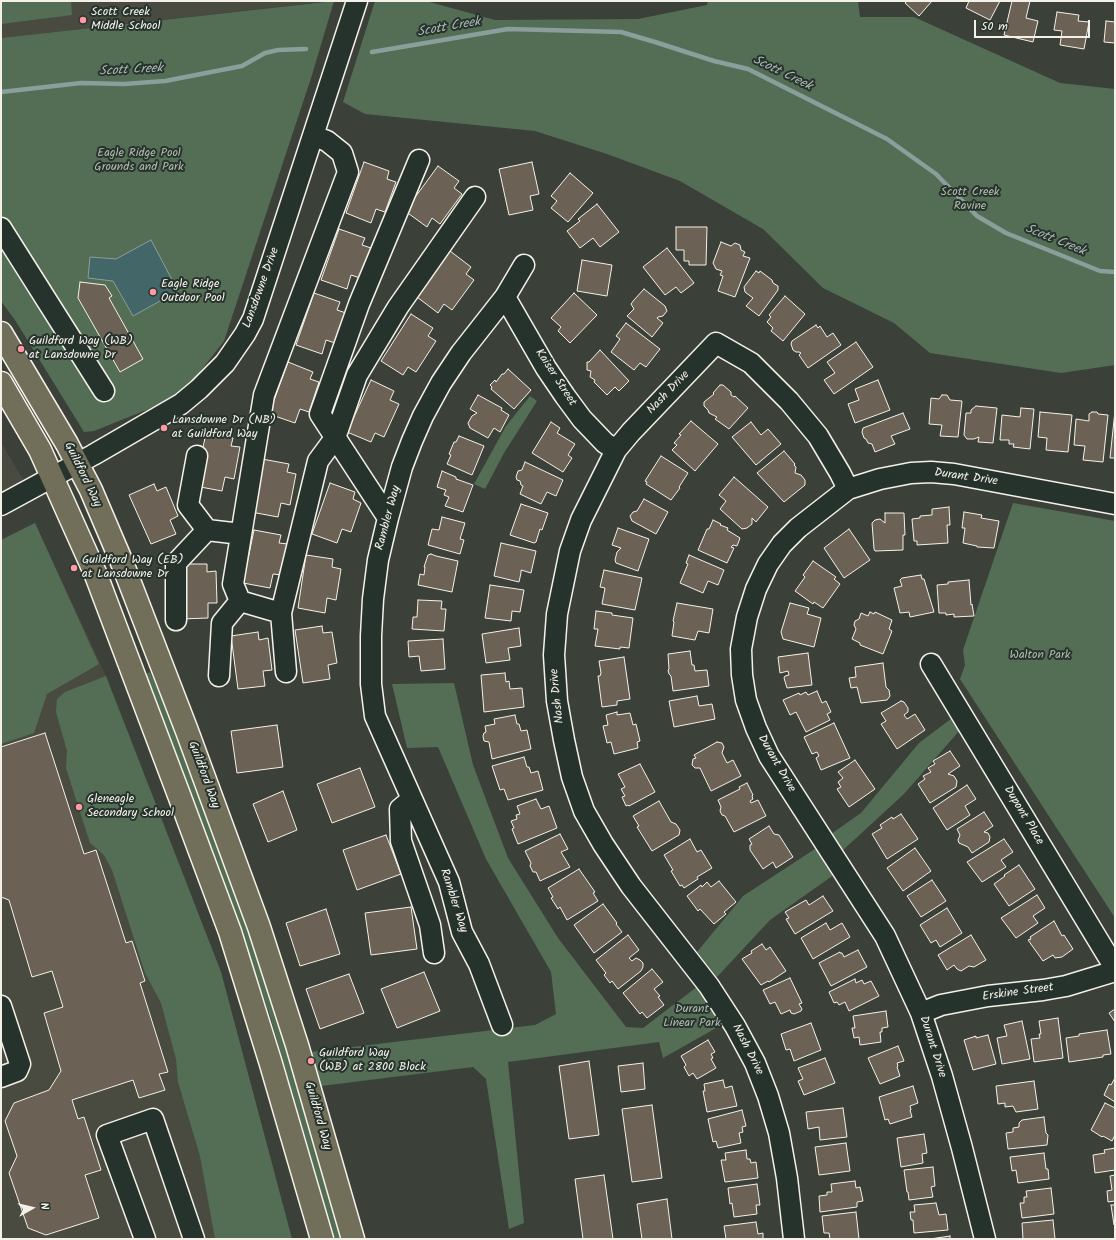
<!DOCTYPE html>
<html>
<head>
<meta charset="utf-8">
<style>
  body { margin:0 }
  #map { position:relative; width:1116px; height:1240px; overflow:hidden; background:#3b4139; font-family:Kalam,sans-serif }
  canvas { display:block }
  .frame { position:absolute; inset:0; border:2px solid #f4f1e8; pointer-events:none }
  .north { position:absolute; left:12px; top:1188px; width:40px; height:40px; -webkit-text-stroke:3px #26332d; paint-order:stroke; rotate:82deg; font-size:11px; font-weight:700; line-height:16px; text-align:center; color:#f4f1e8 }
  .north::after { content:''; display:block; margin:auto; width:14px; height:18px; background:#f4f1e8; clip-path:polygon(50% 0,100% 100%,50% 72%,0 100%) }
  .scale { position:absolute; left:974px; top:20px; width:116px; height:18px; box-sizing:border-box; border:2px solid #f4f1e8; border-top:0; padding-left:5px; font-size:12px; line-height:14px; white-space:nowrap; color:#f4f1e8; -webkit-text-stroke:3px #26332d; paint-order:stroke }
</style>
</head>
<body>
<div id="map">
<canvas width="1116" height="1240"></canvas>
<div class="frame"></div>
<div class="north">N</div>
<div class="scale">50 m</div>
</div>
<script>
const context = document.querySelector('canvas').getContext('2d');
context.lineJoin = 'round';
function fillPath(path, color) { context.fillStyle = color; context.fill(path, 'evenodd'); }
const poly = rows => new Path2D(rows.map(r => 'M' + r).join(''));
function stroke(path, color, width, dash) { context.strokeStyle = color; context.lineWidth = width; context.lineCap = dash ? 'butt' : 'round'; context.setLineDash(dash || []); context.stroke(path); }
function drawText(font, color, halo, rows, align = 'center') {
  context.font = font + ' Kalam,sans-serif'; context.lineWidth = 4; context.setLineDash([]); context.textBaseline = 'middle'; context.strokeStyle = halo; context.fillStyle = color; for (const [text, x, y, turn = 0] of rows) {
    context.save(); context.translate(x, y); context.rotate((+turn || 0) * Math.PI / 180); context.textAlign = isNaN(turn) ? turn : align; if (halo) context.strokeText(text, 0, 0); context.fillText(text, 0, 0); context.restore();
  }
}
fillPath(poly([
  [1,1,329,1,1,38],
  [1,442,25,483,1,496],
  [35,523,106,676,221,972,292,1239,1,1239,1,540]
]), '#494b41');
fillPath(poly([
  [1,1,71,1,72,15,1,24],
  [334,1,312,75,224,341,181,396,94,431,84,432,15,320,1,301,1,38],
  [375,1,426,1,495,20,638,19,707,5,708,1,858,1,860,17,914,17,1060,83,1115,89,1115,365,1061,373,930,353,894,323,823,288,763,229,680,181,607,154,535,131,365,114,343,102],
  [530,396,537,401,504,453,485,489,474,484,506,426],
  [1013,503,1115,521,1115,918,960,679,965,665,963,650],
  [35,523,99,664,47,694,34,733,1,744,1,540],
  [150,672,163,698,211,822,267,981,344,1239,335,1239,270,1016,228,894,144,675],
  [106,676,221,972,292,1239,215,1239,200,1156,178,1082,176,1059,161,1003,145,973,112,870,104,855,90,843,66,768,67,751,56,712,57,699,65,692],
  [454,683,473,765,508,858,558,938,626,1027,643,1028,698,986,725,1023,663,1058,659,1042,508,1062,524,1223,509,1229,486,1079,473,1067,321,1086,311,1052,535,1025,556,1014,551,972,486,859,438,747,407,748,392,684],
  [952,718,960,730,904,794,842,851,831,834,861,813,919,743],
  [818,847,835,874,770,920,717,977,697,952,743,896]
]), '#536e55');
const water = poly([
  [151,240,178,291,133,316,113,281,88,278,90,257,116,259,151,240]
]);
fillPath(water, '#436668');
stroke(water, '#8a9e9b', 1);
stroke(poly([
  [372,52,508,29,621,32,655,42,714,61,748,69,887,139,936,174,977,216,1006,233,1100,271,1115,272],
  [1,92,81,83,124,84,165,81,242,66,265,53,278,50,306,49]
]), '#8a9e9b', 4.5);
const building = poly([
  [907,1,932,1,919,16,905,3,907,1],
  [969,1,1000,1,990,20,966,8,969,1],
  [1012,1,1030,1,1026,18,1038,21,1033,42,1004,35,1012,1],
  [1057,12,1079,15,1078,21,1089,22,1084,49,1060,45,1062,31,1054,30,1057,12],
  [1106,21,1115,22,1115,43,1104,42,1106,21],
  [364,162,389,171,387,179,396,182,385,212,376,209,371,223,346,213,364,162],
  [532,162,539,194,530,196,533,210,509,215,499,169,532,162],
  [438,166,459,181,454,188,462,194,440,224,432,218,427,227,405,211,438,166],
  [570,173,593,193,568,222,551,208,557,201,551,196,570,173],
  [597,204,619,232,600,247,593,238,580,248,567,231,580,221,578,219,597,204],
  [676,227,707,227,706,265,689,265,689,261,684,261,684,250,676,250,676,227],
  [339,229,365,238,362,245,371,248,360,278,351,275,347,289,321,280,339,229],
  [721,242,731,246,735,243,740,245,741,250,745,252,743,256,750,258,735,297,718,291,723,276,720,275,722,271,716,269,713,263,721,242],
  [667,248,694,283,681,293,676,287,665,295,643,267,667,248],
  [450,251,471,267,466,274,474,280,452,310,444,304,438,313,417,297,450,251],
  [582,260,612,265,607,296,577,291,582,260],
  [756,271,759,273,760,271,772,280,773,283,778,286,778,290,759,316,746,306,753,298,745,292,744,287,756,271],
  [80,282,105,285,112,296,109,298,143,359,120,372,78,298,80,282],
  [644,289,665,306,667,311,663,316,658,317,657,318,663,323,652,337,627,316,634,309,631,304,634,300,644,289],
  [314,293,340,302,337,310,346,313,335,343,326,340,322,354,296,345,314,293],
  [574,293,597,315,570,343,558,331,561,327,551,318,574,293],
  [785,296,805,314,783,341,771,331,773,328,767,322,771,317,769,315,785,296],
  [411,314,433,328,428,336,436,341,416,372,408,367,403,375,381,361,411,314],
  [626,323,660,349,646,367,640,363,634,370,611,352,620,339,616,336,626,323],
  [816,325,818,328,820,326,827,337,833,333,841,345,808,368,799,355,801,353,799,352,796,352,793,350,791,344,792,341,816,325],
  [856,342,873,367,834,394,824,380,835,373,827,362,856,342],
  [600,350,629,381,619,391,615,387,607,395,594,382,595,380,590,377,591,371,587,370,587,362,589,362,600,350],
  [288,362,313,372,310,379,319,382,309,412,300,409,295,423,269,414,288,362],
  [508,369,531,390,514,409,491,389,492,387,490,385,495,380,496,382,502,374,504,374,508,369],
  [371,380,394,391,390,400,399,404,384,437,375,433,371,442,347,432,371,380],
  [878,380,890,410,855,423,848,404,859,400,855,389,878,380],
  [720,385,723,385,731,392,731,395,734,397,735,396,748,408,729,429,715,419,717,417,709,413,708,410,704,406,704,402,714,394,713,393,720,385],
  [478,395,502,408,501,410,509,415,500,432,494,428,488,438,470,428,468,423,472,416,477,413,470,409,478,395],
  [942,395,947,395,950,400,962,401,958,437,940,436,942,425,929,424,931,398,939,399,942,395],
  [976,406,997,408,993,443,978,442,979,437,974,439,967,439,964,435,966,413,971,413,971,410,976,406],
  [1021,408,1034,409,1030,449,1013,447,1014,444,1009,444,1009,440,1000,440,1002,415,1020,417,1021,408],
  [1115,411,1115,458,1110,458,1115,411],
  [1040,412,1072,415,1068,452,1046,450,1047,438,1038,437,1040,412],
  [1092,412,1097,412,1098,414,1108,415,1103,462,1083,460,1085,446,1074,445,1076,419,1089,421,1089,414,1092,412],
  [903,413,910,429,891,436,895,444,875,452,872,444,868,443,866,439,864,438,862,432,863,428,903,413],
  [691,421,718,444,695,471,672,450,677,445,674,443,681,435,679,434,691,421],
  [551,422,560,428,557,433,575,444,568,455,572,458,563,472,532,453,551,422],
  [751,422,761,435,768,429,781,444,756,465,732,437,751,422],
  [206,433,233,438,231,446,240,447,234,479,225,477,222,491,195,486,206,433],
  [459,436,484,446,472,475,447,464,451,455,449,454,454,442,456,442,459,436],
  [784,451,795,464,794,465,796,467,795,473,801,475,805,480,805,485,784,502,757,473,784,451],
  [661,456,688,473,679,487,680,488,671,500,646,484,647,482,645,481,661,456],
  [262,459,289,464,287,472,296,474,290,505,281,503,278,517,251,512,262,459],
  [525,462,563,480,556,496,547,492,541,504,520,494,523,486,521,485,520,481,517,480,516,477,518,471,522,470,525,462],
  [442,471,456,477,456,479,473,485,463,512,445,506,449,497,444,495,446,490,437,487,442,471],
  [734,477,768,507,756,522,752,518,752,524,747,528,742,529,720,509,726,501,719,495,734,477],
  [330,483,355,492,353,499,361,503,351,532,342,529,337,543,312,534,330,483],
  [154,484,157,491,166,487,178,516,170,520,176,534,151,544,129,495,154,484],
  [644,499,668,512,656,534,632,521,630,516,633,512,637,511,644,499],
  [521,504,548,513,542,530,540,529,536,542,534,543,510,535,521,504],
  [949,507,950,525,947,525,948,543,917,545,917,541,914,541,912,519,920,518,920,516,932,515,932,509,949,507],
  [964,512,982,515,981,518,999,521,994,548,977,547,977,546,963,543,965,528,962,528,964,512],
  [885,513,904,513,905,535,903,535,903,550,875,551,874,549,872,523,875,520,880,519,885,523,885,513],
  [442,517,465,523,460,539,464,540,460,554,428,545,432,529,439,530,442,517],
  [713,520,721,524,720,525,728,528,727,530,740,538,737,546,733,545,731,547,734,548,727,563,698,550,707,529,709,529,713,520],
  [618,528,649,539,638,571,616,563,615,560,617,552,621,548,612,545,618,528],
  [849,529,870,560,844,578,824,548,849,529],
  [254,530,281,535,279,543,288,544,282,575,273,574,270,588,243,583,254,530],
  [501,543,536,551,531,573,521,570,521,573,519,582,494,576,501,543],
  [431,554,436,556,458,561,452,592,418,585,420,574,424,575,425,567,424,567,428,555,431,554],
  [306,555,333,559,332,567,341,569,336,600,327,598,325,613,298,608,306,555],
  [689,555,724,570,718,585,708,581,703,593,680,583,688,564,686,563,689,555],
  [813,561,836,577,834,579,840,584,823,608,814,602,813,604,795,591,805,577,803,575,813,561],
  [180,564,207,564,207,572,216,571,217,603,208,603,208,618,181,619,180,564],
  [604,570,642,578,635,610,602,604,605,588,600,587,604,570],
  [921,575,922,579,924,579,934,612,910,617,909,612,900,613,894,588,902,586,900,580,902,578,921,575],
  [969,580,971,605,972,604,974,616,954,617,954,614,946,615,946,613,939,613,937,585,948,584,948,582,969,580],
  [490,585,524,590,520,612,512,611,511,621,485,618,490,585],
  [418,600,442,601,441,609,446,609,444,631,412,629,413,617,417,617,418,600],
  [677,603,713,609,709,633,698,631,695,640,672,636,674,622,673,621,677,603],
  [790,603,809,608,807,614,821,618,814,647,783,639,781,632,790,603],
  [596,611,612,613,612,615,633,618,629,648,620,647,620,649,595,646,598,629,594,629,596,611],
  [870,612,874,614,875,612,892,620,889,629,892,631,883,654,860,645,860,643,852,639,856,629,854,625,855,621,859,619,861,613,868,616,870,612],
  [322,626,323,633,332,632,337,663,328,665,330,679,303,683,295,630,322,626],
  [519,628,521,646,508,648,510,660,486,663,482,634,519,628],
  [258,632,259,640,268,638,272,670,263,671,265,686,238,689,231,636,258,632],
  [443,639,445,669,421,671,419,656,409,657,408,641,443,639],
  [690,651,692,665,694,665,695,671,707,670,709,686,673,691,671,676,669,674,668,670,669,669,668,654,690,651],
  [808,653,812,685,787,688,784,678,785,676,789,675,788,671,780,673,778,657,808,653],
  [624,657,630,699,617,701,617,705,602,707,598,676,600,676,601,673,599,661,624,657],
  [883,663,886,687,889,690,890,696,887,700,861,703,857,687,851,688,849,678,856,677,855,667,883,663],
  [505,673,506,682,509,681,510,689,522,688,524,707,484,712,481,675,505,673],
  [817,691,822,703,826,701,831,712,827,714,830,720,806,732,796,712,790,715,783,700,799,693,800,695,806,692,808,695,817,691],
  [697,696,699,706,712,704,715,719,674,727,669,701,697,696],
  [901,701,904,702,908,708,908,712,904,715,907,719,915,714,925,730,897,749,881,724,886,721,881,713,901,701],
  [617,712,617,715,630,713,633,725,636,724,640,741,637,742,638,748,614,754,611,742,607,743,603,726,608,725,606,715,617,712],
  [515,715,517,724,519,724,521,731,527,730,531,749,492,759,489,742,484,741,483,736,484,733,486,732,485,726,495,724,494,719,515,715],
  [834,723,850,758,821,770,816,758,819,756,817,752,812,754,804,737,834,723],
  [277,725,283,767,237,773,231,731,277,725],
  [45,733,84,854,96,850,126,943,132,941,145,981,140,983,168,1072,159,1074,165,1090,139,1098,133,1080,72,1100,78,1119,84,1117,101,1170,85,1175,99,1218,46,1235,28,1228,9,1173,17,1156,5,1121,14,1103,49,1090,61,1071,44,1013,63,1007,52,971,32,977,9,900,1,897,1,747,45,733],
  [717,742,722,743,724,747,722,753,727,763,733,760,741,776,711,791,700,768,695,768,692,765,693,759,696,758,694,755,717,742],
  [950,751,960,766,948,774,954,776,957,781,956,787,930,803,918,784,925,779,923,776,931,772,928,768,935,764,933,761,950,751],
  [524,757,527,767,529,767,531,773,538,771,543,790,508,800,504,789,500,790,492,766,524,757],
  [855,760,875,789,849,807,837,789,841,787,838,782,843,778,838,772,855,760],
  [640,764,655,792,629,806,628,805,626,806,622,797,625,796,621,789,625,787,618,774,640,764],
  [360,768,375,807,332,823,317,784,360,768],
  [747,783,753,795,752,796,753,799,750,801,751,803,758,800,766,816,734,832,725,816,722,815,720,811,721,807,718,800,740,789,739,787,747,783],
  [967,785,976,799,965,806,970,815,947,830,933,808,967,785],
  [283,791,297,830,268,842,253,804,283,791],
  [536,799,541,809,549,806,557,828,518,844,512,829,514,828,511,821,517,819,516,815,520,814,517,806,536,799],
  [659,801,671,822,676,824,680,830,679,835,652,851,637,827,639,826,633,816,659,801],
  [984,812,993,826,984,832,988,833,990,837,989,842,972,853,968,847,959,843,958,840,960,835,957,829,984,812],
  [901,814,918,839,887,859,872,834,882,828,880,825,892,817,893,819,901,814],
  [769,826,774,834,779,835,793,857,776,868,773,862,763,869,750,850,750,845,752,844,749,839,769,826],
  [560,834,568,849,561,852,570,867,540,881,536,872,533,872,530,866,531,863,525,851,560,834],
  [386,835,401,874,357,890,343,850,386,835],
  [690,839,697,852,701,850,712,868,697,877,698,879,684,888,682,885,680,886,671,871,673,870,664,855,690,839],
  [1004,839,1013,852,1001,860,1006,867,982,882,967,862,1004,839],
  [915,848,931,871,903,891,887,868,915,848],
  [1019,865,1035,889,1009,906,994,884,1005,876,1004,875,1019,865],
  [579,869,595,892,593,893,598,901,567,920,560,907,558,909,551,898,553,897,548,888,579,869],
  [932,880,946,901,921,917,907,896,932,880],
  [719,881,736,902,724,912,726,914,714,924,700,909,698,911,687,896,701,885,702,887,707,882,711,887,719,881],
  [1037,895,1045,908,1033,916,1038,923,1016,938,1001,918,1037,895],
  [823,896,833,911,795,934,786,919,789,918,785,912,806,900,809,905,823,896],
  [603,904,617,923,616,924,622,932,594,953,574,925,603,904],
  [411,907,417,949,371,955,365,913,411,907],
  [947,908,962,933,940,947,936,940,931,943,920,925,947,908],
  [326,909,340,954,300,966,286,923,326,909],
  [1054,921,1062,936,1064,935,1073,949,1062,957,1055,958,1053,955,1043,961,1028,940,1031,939,1030,937,1054,921],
  [826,923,830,930,842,923,850,937,813,959,801,938,826,923],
  [628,935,639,950,629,958,632,961,636,958,640,960,643,963,643,967,641,971,618,989,612,981,610,983,604,975,606,973,596,960,628,935],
  [971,935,986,960,974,967,969,966,961,971,957,969,954,965,947,970,938,955,971,935],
  [762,944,766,950,770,947,786,971,769,982,768,981,761,985,742,959,752,953,751,951,762,944],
  [858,950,867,967,831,986,819,963,840,952,840,953,842,953,844,957,858,950],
  [652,969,663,982,654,989,660,996,658,997,664,1005,647,1018,642,1012,640,1014,623,993,652,969],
  [424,972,440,1011,397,1028,381,989,424,972],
  [349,974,364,1013,320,1029,306,989,349,974],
  [790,978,802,1003,799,1004,802,1009,801,1011,794,1014,791,1013,790,1010,781,1014,775,1002,770,1004,763,990,790,978],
  [855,979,856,983,862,980,864,984,871,981,879,996,849,1011,845,1002,839,1005,837,1002,834,1003,829,992,855,979],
  [1115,1009,1115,1022,1109,1013,1115,1009],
  [886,1011,888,1027,882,1028,882,1032,880,1032,881,1042,860,1045,859,1037,854,1038,852,1028,855,1028,853,1016,886,1011],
  [1058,1018,1063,1058,1034,1062,1031,1039,1040,1038,1039,1034,1041,1034,1039,1021,1058,1018],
  [1022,1021,1030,1059,1002,1064,997,1038,1007,1036,1004,1025,1022,1021],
  [811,1023,821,1050,794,1061,790,1049,786,1050,781,1034,811,1023],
  [1107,1030,1111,1054,1103,1055,1103,1057,1069,1062,1066,1038,1079,1036,1079,1034,1107,1030],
  [988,1035,996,1064,973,1070,964,1040,976,1036,976,1038,988,1035],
  [708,1040,715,1052,711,1054,713,1058,711,1059,716,1068,697,1079,693,1073,689,1076,684,1067,686,1065,681,1056,708,1040],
  [898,1046,904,1061,897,1063,898,1066,897,1067,900,1076,880,1084,868,1058,898,1046],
  [825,1058,835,1083,804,1095,798,1081,803,1079,798,1068,825,1058],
  [589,1061,599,1135,569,1139,559,1066,589,1061],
  [643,1063,645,1089,621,1092,618,1066,643,1063],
  [1115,1078,1115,1102,1104,1095,1109,1084,1111,1085,1115,1078],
  [723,1080,725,1088,732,1086,737,1106,707,1112,703,1091,705,1091,704,1084,723,1080],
  [1034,1081,1038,1109,1016,1112,1013,1106,1005,1107,1005,1103,998,1104,996,1086,1034,1081],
  [913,1086,918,1103,910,1106,911,1110,910,1110,912,1117,890,1124,888,1119,885,1120,879,1097,913,1086],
  [1105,1103,1115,1108,1115,1135,1112,1141,1103,1136,1102,1137,1091,1130,1105,1103],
  [652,1105,662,1178,632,1182,622,1109,652,1105],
  [843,1108,847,1137,820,1140,819,1127,808,1129,806,1112,843,1108],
  [742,1110,746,1126,742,1127,743,1132,739,1133,741,1143,718,1148,716,1141,713,1142,708,1119,742,1110],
  [1044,1117,1046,1133,1048,1135,1047,1145,1008,1149,1006,1133,1013,1132,1013,1128,1019,1127,1019,1123,1022,1120,1044,1117],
  [924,1134,927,1153,922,1154,923,1163,901,1167,897,1138,924,1134],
  [846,1143,850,1171,819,1175,815,1147,846,1143],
  [1115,1148,1115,1170,1095,1173,1093,1155,1105,1153,1104,1150,1115,1148],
  [746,1150,747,1159,750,1159,751,1163,756,1162,758,1178,725,1182,721,1160,726,1160,725,1153,746,1150],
  [1044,1153,1046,1169,1048,1169,1049,1179,1018,1183,1016,1170,1012,1171,1010,1157,1044,1153],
  [933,1167,935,1186,931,1187,933,1197,909,1200,908,1192,907,1192,904,1170,933,1167],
  [604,1175,613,1239,583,1239,575,1179,604,1175],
  [1115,1175,1115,1201,1108,1202,1107,1191,1112,1190,1110,1176,1115,1175],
  [855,1181,856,1188,860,1187,863,1201,857,1202,857,1207,820,1212,819,1196,827,1195,827,1192,832,1192,831,1184,855,1181],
  [757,1184,760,1205,756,1205,757,1214,734,1217,732,1203,730,1204,728,1188,757,1184],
  [1051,1188,1054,1214,1022,1218,1020,1203,1024,1203,1024,1197,1027,1197,1026,1191,1051,1188],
  [667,1199,672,1239,642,1239,637,1204,667,1199],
  [936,1203,939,1215,946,1214,948,1230,914,1233,913,1220,911,1220,910,1212,915,1212,914,1205,936,1203],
  [1111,1205,1115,1205,1115,1225,1114,1225,1111,1205],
  [856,1212,859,1239,830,1239,829,1233,824,1233,822,1216,856,1212],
  [1053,1220,1055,1239,1023,1239,1022,1223,1053,1220],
  [756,1222,758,1234,763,1233,763,1239,726,1239,724,1226,756,1222],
  [950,1236,950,1239,930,1239,950,1236]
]);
fillPath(building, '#6b6154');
stroke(building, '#f4f1e8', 1);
const minor = poly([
  [1,228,104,391],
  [505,297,546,368,565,396,582,419,605,443,616,450],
  [197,456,188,505,207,530,241,534],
  [1,505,93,455,181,404,199,389,225,363,245,334,253,319,357,1],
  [388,518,320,414,359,304,419,160],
  [240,601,233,584,264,395,348,172,342,153,327,141,314,136],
  [240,601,281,613],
  [176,620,176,563,207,530],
  [931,664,1115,968],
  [286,672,281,613,318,461,335,438,357,375,398,307,475,197],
  [219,676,222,623,240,601],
  [412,799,400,809,401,841,430,925,434,953],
  [1,1006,20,1064,17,1071,1,1077],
  [921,1013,941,1005,988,996,1043,990,1066,986,1115,971],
  [502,1025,479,964,462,932,449,882,375,716,371,684,371,636,373,599,378,560,388,518,402,467,412,441,423,416,441,383,461,353,505,297,524,265],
  [145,1239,107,1135,153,1119,194,1239],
  [794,1239,787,1178,779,1133,768,1096,755,1063,735,1026,709,986,631,886,603,844,584,811,572,777,564,740,557,701,554,655,557,614,570,551,581,520,616,450,631,432,716,343,751,363,789,401,818,436,840,473,848,489],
  [985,1239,962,1148,942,1076,921,1013,885,936,769,756,756,728,746,700,742,675,741,649,747,617,756,589,768,564,782,544,798,528,848,489,880,479,911,473,931,472,954,474,1115,504]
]);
const major = poly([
  [1,333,67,444,91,490,123,565,187,731,259,927,297,1045,353,1239],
  [1,383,40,450,96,575,179,795,230,932,271,1064,322,1239]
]);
stroke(minor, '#f4f1e8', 23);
stroke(major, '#f4f1e8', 25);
stroke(minor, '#26332d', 20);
stroke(major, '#716e59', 22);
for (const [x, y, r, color] of [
  [83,20,4,"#ff9aa2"],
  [153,292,4,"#ff9aa2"],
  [21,349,4,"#ff9aa2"],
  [164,428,4,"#ff9aa2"],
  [74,568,4,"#ff9aa2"],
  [79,807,4,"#ff9aa2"],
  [311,1061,4,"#ff9aa2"]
]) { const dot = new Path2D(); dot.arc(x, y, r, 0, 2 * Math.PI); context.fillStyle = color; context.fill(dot); stroke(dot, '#26332d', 1.5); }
drawText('12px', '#f4f1e8', '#26332d', [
  ["Scott Creek",91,13],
  ["Middle School",91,27],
  ["Eagle Ridge",161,285],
  ["Outdoor Pool",161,299],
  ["Guildford Way (WB)",29,342],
  ["at Lansdowne Dr",29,356],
  ["Lansdowne Dr (NB)",172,421],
  ["at Guildford Way",172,435],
  ["Guildford Way (EB)",82,561],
  ["at Lansdowne Dr",82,575],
  ["Gleneagle",87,800],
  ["Secondary School",87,814],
  ["Guildford Way",319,1054],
  ["(WB) at 2800 Block",319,1068]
], 'left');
drawText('12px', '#b4bdad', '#26332d', [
  ["Eagle Ridge Pool",139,154],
  ["Grounds and Park",139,168],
  ["Scott Creek",970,193],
  ["Ravine",970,207],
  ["Walton Park",1040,656],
  ["Durant",692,1010],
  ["Linear Park",692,1024]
]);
drawText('12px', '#f4f1e8', '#26332d', [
  ["Lansdowne Drive",262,288,-70],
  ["Kaiser Street",555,378,57],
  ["Nash Drive",669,393,-46],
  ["Guildford Way",82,475,64],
  ["Durant Drive",966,478,8],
  ["Rambler Way",389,518,-75],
  ["Nash Drive",558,696,-96],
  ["Durant Drive",776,764,60],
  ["Guildford Way",203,775,70],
  ["Dupont Place",1023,816,59],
  ["Rambler Way",453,901,72],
  ["Erskine Street",1018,993,-8],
  ["Durant Drive",932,1047,72],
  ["Nash Drive",747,1050,63],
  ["Guildford Way",317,1116,74]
]);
drawText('italic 13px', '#adb9b5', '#26332d', [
  ["Scott Creek",449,28,-10],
  ["Scott Creek",131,71,-3],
  ["Scott Creek",782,74,26],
  ["Scott Creek",1055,241,22]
]);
</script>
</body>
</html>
